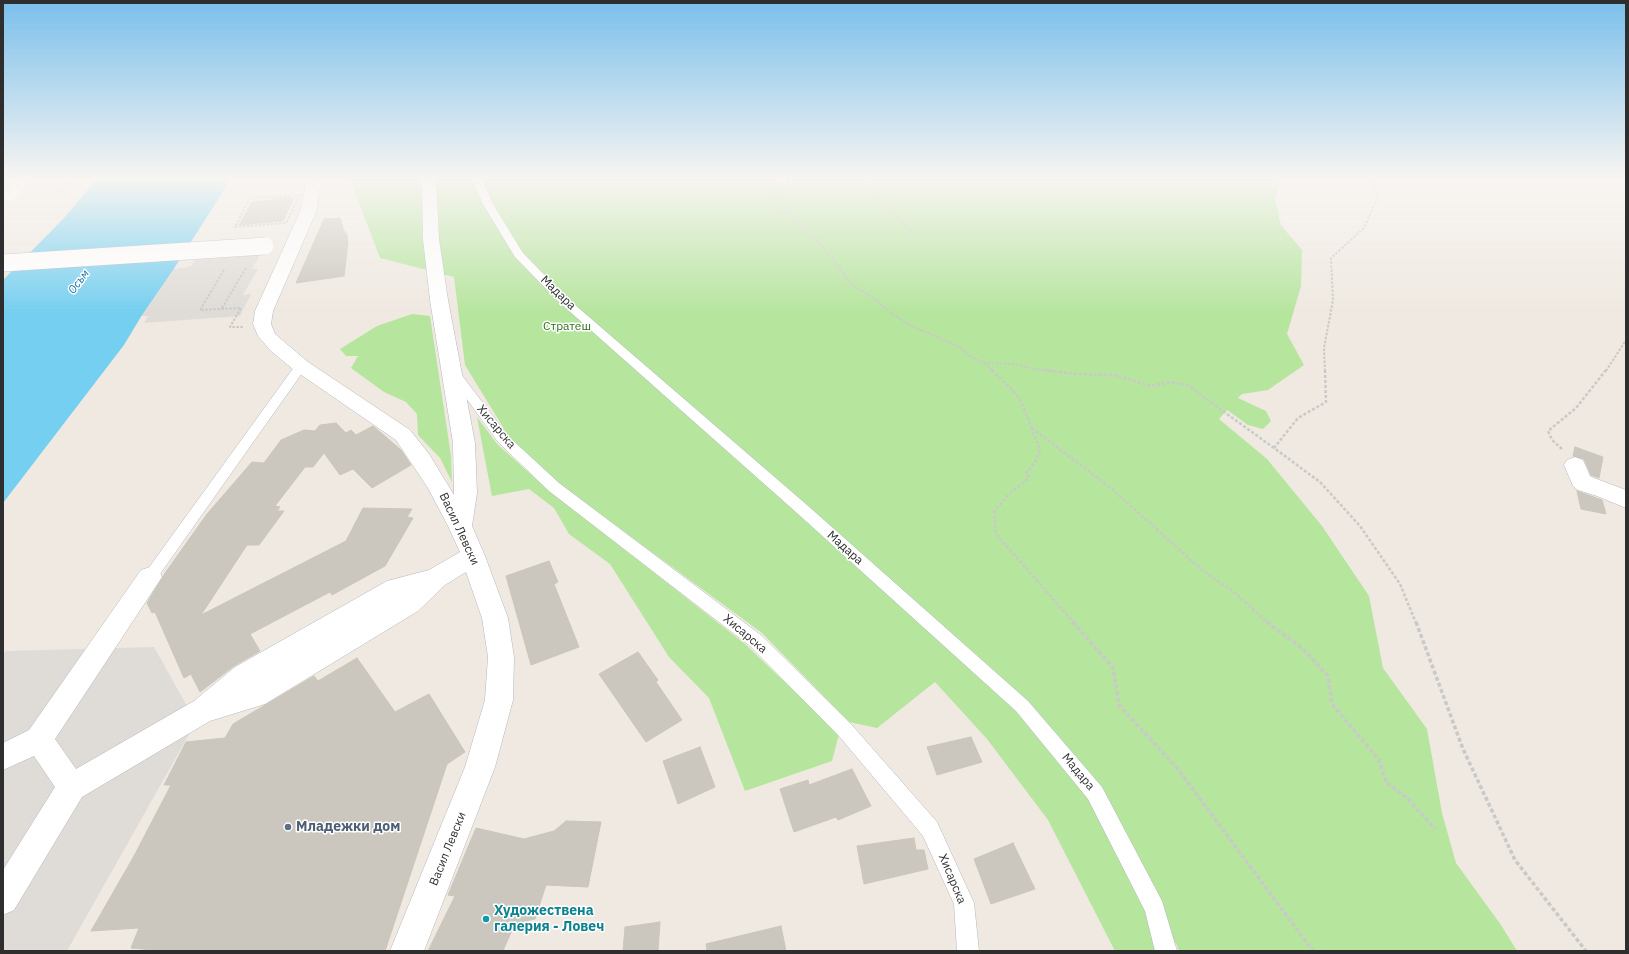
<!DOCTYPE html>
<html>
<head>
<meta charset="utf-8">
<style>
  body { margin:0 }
  #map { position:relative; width:1629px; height:954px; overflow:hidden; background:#efe9e1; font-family:"IBM Plex Sans",sans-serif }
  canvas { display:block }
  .frame { position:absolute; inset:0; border:4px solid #2e2e2e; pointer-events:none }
</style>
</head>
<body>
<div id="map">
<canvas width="1629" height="954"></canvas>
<div class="frame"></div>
</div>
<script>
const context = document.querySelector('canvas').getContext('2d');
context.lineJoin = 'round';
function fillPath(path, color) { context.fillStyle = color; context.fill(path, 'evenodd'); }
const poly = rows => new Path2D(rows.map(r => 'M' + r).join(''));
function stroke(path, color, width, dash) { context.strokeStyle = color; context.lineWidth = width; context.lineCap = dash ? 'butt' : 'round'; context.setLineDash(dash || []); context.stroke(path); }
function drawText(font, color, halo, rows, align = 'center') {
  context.font = font + ' "IBM Plex Sans",sans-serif'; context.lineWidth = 3; context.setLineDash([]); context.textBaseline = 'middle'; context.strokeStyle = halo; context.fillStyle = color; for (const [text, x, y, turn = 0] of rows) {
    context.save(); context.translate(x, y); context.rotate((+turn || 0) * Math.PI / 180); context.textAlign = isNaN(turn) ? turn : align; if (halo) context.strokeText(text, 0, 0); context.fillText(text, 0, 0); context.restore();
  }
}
fillPath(poly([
  [350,179,1281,179,1275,198,1281,225,1302,250,1301,286,1287,334,1304,365,1268,390,1242,394,1238,398,1266,411,1271,421,1263,429,1248,425,1227,410,1219,419,1267,459,1322,526,1369,596,1383,668,1427,729,1442,813,1456,863,1501,925,1517,951,1179,951,1176,943,1167,951,1115,951,1048,820,987,739,935,682,877,728,849,722,762,633,559,484,509,437,465,365,454,277,380,258],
  [412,314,430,316,451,456,452,482,440,458,418,435,417,414,406,402,384,392,351,368,358,356,346,356,340,349,377,326],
  [477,417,497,444,546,488,745,644,839,734,832,761,745,791,709,698,669,657,610,564,569,534,554,508,529,489,492,496]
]), '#b6e59e');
fillPath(poly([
  [260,255,252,269,258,269,243,295,251,294,240,316,144,323,148,316,139,316,171,269,190,267,195,260],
  [154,647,196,722,67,951,3,951,3,655,6,651]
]), '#dfdcd8');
fillPath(poly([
  [97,179,231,179,173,270,142,315,124,345,3,503,3,280,63,219]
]), '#75cff0');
const building = poly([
  [294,198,283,221,239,225,252,202,294,198],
  [340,218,344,231,347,235,348,243,344,276,296,283,324,219,340,218],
  [336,423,346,433,351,430,356,435,373,426,401,450,411,465,372,488,353,469,340,475,324,453,313,467,305,467,275,506,280,507,277,511,284,511,259,545,247,545,201,615,346,541,363,508,412,509,407,517,413,518,385,566,332,595,330,592,250,634,260,651,234,666,200,692,191,674,184,678,155,612,152,613,147,603,163,576,207,514,252,462,264,463,281,440,304,430,315,431,320,425,336,423],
  [1575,447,1603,457,1599,478,1591,475,1584,459,1573,456,1575,447],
  [1577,491,1602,500,1606,514,1581,509,1577,491],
  [549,561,558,582,554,584,579,647,531,665,506,576,549,561],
  [638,652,658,680,656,682,682,720,646,742,599,674,638,652],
  [357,658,395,712,429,694,465,752,447,764,385,951,166,951,131,948,139,928,91,931,134,856,171,785,164,785,186,742,225,738,233,724,314,676,318,681,357,658],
  [971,737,982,762,937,775,927,747,971,737],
  [700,747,715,787,678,804,663,761,700,747],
  [852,769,871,806,838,820,836,817,794,832,780,789,808,780,809,785,852,769],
  [566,821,601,822,588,887,546,885,535,919,515,923,503,951,428,951,455,896,448,895,476,828,524,839,554,831,566,821],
  [914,838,916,850,924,850,928,869,864,884,857,846,914,838],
  [1013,843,1035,889,991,904,974,859,1013,843],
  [660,922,658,951,623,951,625,927,660,922],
  [781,926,786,951,707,951,706,944,781,926]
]);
fillPath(building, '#cbc7bf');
stroke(building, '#cbc5ba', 1);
const lane = poly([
  [472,179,482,179,493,204,523,253,567,298,807,505,1028,701,1102,787,1162,901,1177,951,1155,951,1145,911,1088,799,1016,711,797,513,559,302,515,257,483,204,472,179],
  [776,179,786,179,787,182,785,184,779,184,776,179],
  [301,362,305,363,307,366,155,581,150,583,145,581,142,577,145,573,297,363,301,362],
  [453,368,457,369,508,436,559,483,762,636,851,724,937,822,974,903,979,951,957,951,954,904,923,836,839,736,750,646,549,491,498,442,447,372,449,369,453,368]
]);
const street = poly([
  [17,179,33,179,14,200,9,202,4,200,3,195,17,179],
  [307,179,321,179,316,212,273,311,271,324,275,334,308,362,410,430,429,454,454,495,453,443,430,300,423,239,422,179,436,179,439,239,448,300,475,443,477,493,472,526,485,556,508,618,514,657,513,700,495,767,424,951,390,951,465,767,485,700,488,657,482,618,466,572,445,585,418,611,265,704,210,721,82,797,14,910,3,915,3,870,55,787,34,756,3,770,3,743,29,730,141,570,150,567,159,570,162,577,55,739,76,769,194,701,235,667,387,581,429,570,460,552,448,526,428,488,396,440,294,370,271,351,258,336,253,324,255,311,300,212,307,179],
  [1575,457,1583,460,1590,476,1594,478,1626,490,1626,508,1597,496,1578,490,1573,486,1564,465,1567,460,1575,457]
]);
stroke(lane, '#b4b7c1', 1);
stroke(street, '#b4b7c1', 1);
stroke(poly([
  [866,179,879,201,890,213,912,231],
  [60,192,72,179],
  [774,194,777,203,789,216,795,219,810,232,841,269,847,280,855,287,871,296,895,316,910,325,960,347,968,355,984,363,993,371],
  [300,195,286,223,235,227,250,198,300,195],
  [273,200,274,198,292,197],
  [224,270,200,310,241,308,230,327,243,327],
  [222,308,246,268],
  [984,363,1015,364,1033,369,1053,371],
  [1325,371,1324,348,1333,300,1331,258,1364,228,1378,197,1372,179],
  [1606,371,1626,340]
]), '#c9c9c9', 2, [2.5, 1.5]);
stroke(poly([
  [992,370,1016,394,1023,406,1040,450,1034,464,1026,473,1029,478,1008,495,994,512,996,534,1074,623],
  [1044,370,1076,374,1114,375,1151,386,1172,382,1187,385,1274,448],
  [1325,370,1326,402,1298,418,1274,448,1320,482,1360,526,1400,584,1416,623],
  [1032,428,1112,489,1202,570,1234,592,1268,623],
  [1562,449,1552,440,1548,431,1576,408,1606,370]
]), '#c9c9c9', 2.5, [3, 2]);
stroke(poly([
  [1073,622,1113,668,1119,705,1177,768,1313,951],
  [1267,622,1303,649,1328,676,1332,704,1379,760,1386,782,1408,799,1435,829],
  [1416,622,1463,749,1515,860,1586,951]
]), '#c9c9c9', 3.5, [4, 2.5]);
fillPath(lane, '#fff');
fillPath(street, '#fff');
const streetBridge = poly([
  [3,263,265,246]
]);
stroke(streetBridge, '#b4b7c1', 18, []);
stroke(streetBridge, '#fff', 17);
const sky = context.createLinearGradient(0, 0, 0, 313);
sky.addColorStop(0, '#7abfeb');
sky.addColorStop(0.57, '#f8f5f2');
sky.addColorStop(1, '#f8f5f200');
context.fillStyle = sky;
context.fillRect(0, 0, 1629, 313);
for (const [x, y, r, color] of [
  [288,827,4,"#5c6f8a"],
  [486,919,4,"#0f9aa8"]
]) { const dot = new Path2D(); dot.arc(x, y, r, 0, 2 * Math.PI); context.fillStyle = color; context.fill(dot); stroke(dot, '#fff', 1.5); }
drawText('italic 11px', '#0d6fa3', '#fff', [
  ["Осъм",79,282,-53]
]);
drawText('12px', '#2e2e2e', '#fff', [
  ["Мадара",558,293,44],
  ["Хисарска",496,427,50],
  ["Васил Левски",459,529,65],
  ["Мадара",845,548,42],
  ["Хисарска",745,634,40],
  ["Мадара",1078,772,50],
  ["Васил Левски",448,849,-68],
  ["Хисарска",952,879,67]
]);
drawText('12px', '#2c6e1b', '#fff', [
  ["Стратеш",567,327]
]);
drawText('bold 14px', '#4e5e75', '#fff', [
  ["Младежки дом",296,827]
], 'left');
drawText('bold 14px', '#0d838f', '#fff', [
  ["Художествена",494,911],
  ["галерия - Ловеч",494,927]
], 'left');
</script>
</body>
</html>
